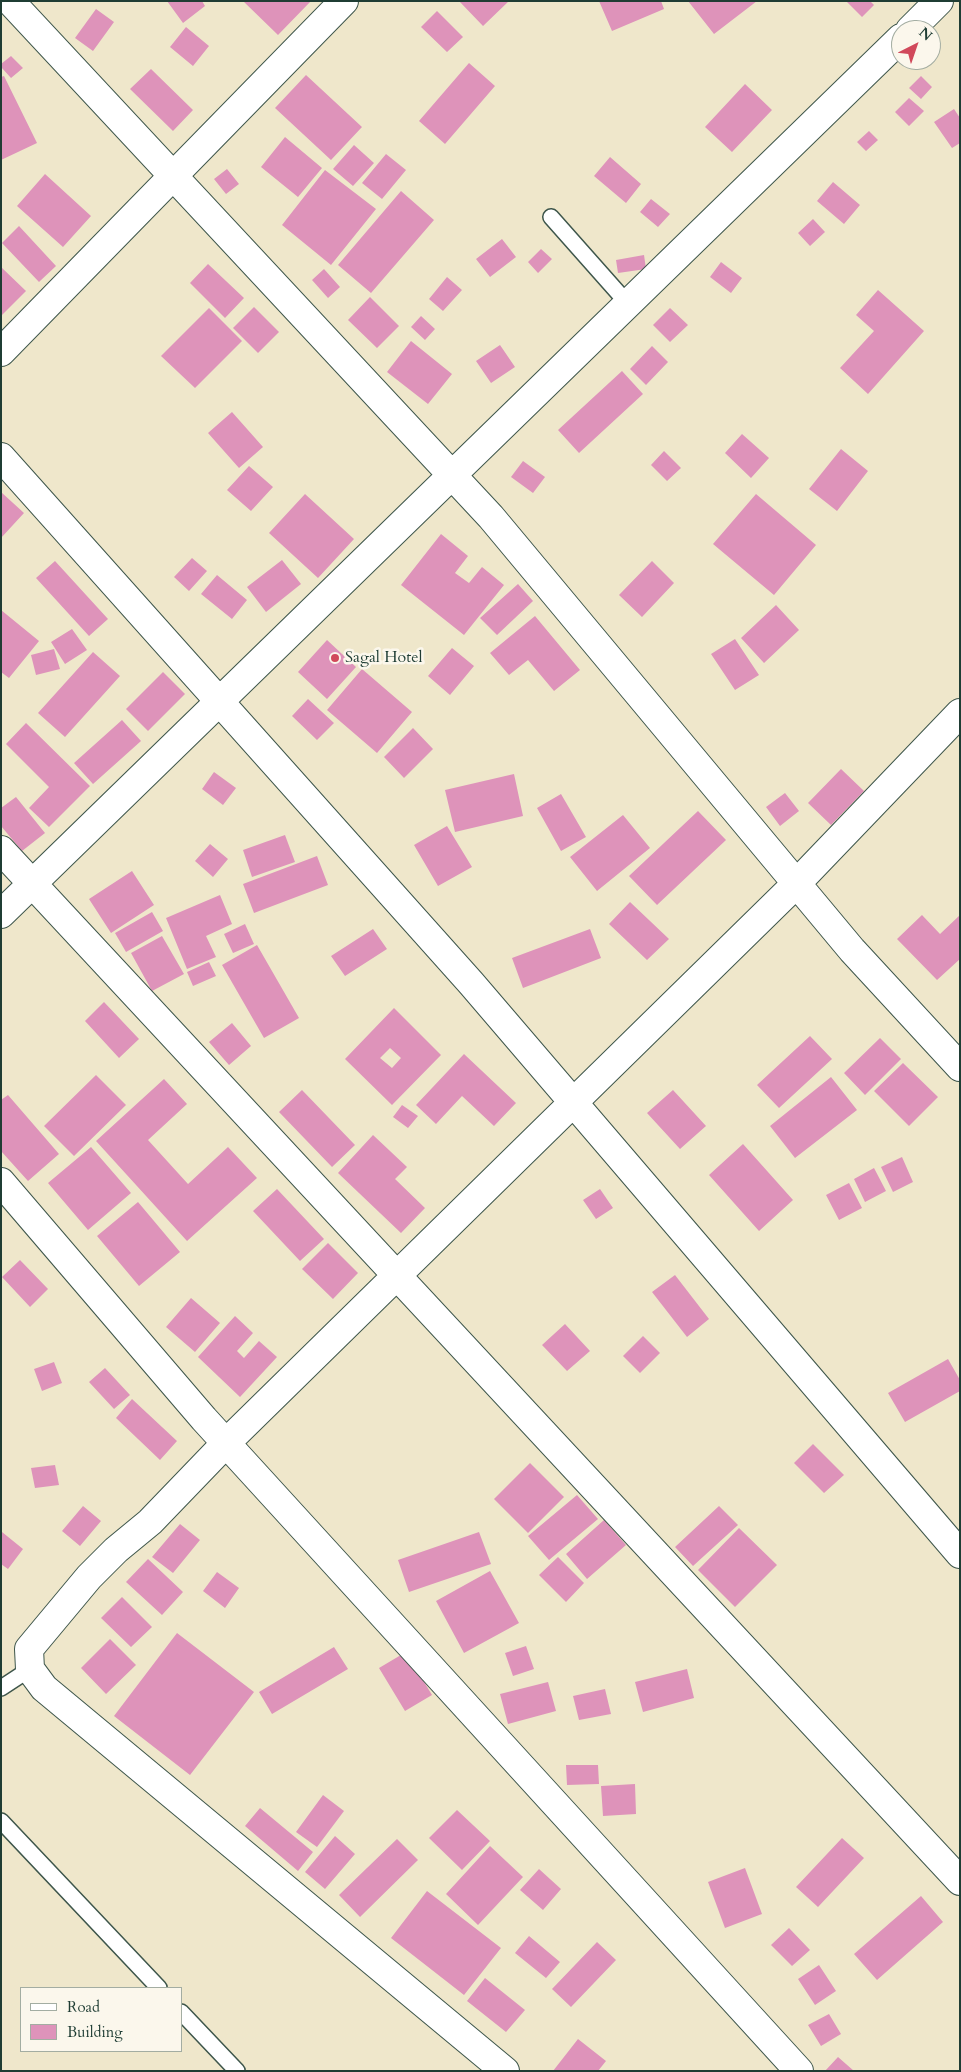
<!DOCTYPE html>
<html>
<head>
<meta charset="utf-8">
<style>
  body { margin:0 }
  #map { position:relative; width:961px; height:2072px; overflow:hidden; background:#efe7cb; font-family:Cardo,serif }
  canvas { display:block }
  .frame { position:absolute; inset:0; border:2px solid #1f3d34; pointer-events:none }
  .legend { position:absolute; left:20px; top:1987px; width:162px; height:65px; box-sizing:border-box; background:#fbf7ec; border:1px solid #a3ada2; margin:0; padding:6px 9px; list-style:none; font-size:15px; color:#1f3d34 }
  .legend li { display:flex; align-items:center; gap:10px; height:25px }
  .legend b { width:25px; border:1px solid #a3ada2 }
  .north { position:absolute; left:891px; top:20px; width:50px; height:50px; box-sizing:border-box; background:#fbf7ec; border:1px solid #a3ada2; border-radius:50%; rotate:41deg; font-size:14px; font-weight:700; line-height:20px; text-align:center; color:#1f3d34 }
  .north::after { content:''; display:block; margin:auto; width:18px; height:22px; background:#d1495b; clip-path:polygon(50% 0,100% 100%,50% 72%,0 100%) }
</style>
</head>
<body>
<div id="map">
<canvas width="961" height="2072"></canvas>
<div class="frame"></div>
<ul class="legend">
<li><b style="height:6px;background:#fff"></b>Road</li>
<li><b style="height:14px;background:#de93ba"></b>Building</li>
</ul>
<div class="north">N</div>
</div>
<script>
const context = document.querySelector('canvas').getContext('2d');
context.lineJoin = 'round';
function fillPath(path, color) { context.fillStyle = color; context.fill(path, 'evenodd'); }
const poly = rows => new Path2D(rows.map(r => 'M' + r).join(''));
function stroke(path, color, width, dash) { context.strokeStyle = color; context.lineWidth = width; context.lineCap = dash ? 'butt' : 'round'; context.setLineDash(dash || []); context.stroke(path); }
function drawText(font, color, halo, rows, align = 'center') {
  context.font = font + ' Cardo,serif'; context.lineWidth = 5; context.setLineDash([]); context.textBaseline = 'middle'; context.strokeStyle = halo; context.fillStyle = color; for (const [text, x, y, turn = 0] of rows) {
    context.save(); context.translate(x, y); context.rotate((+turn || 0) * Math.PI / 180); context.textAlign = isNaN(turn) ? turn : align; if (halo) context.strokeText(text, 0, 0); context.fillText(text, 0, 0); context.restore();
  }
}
fillPath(poly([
  [167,1,202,1,205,6,183,23],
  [243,1,311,1,278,35],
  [459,1,509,1,483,26],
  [599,1,661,1,664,9,612,31],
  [688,1,757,1,714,34],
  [846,1,870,1,874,5,862,17],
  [96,9,114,22,93,51,75,38],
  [437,11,463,37,447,52,421,27],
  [186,27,209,46,193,66,170,47],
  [11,56,23,68,11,78,1,67,1,64],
  [469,63,495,86,445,144,419,121],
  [151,69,193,110,173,131,130,89],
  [306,75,362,127,331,160,275,108],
  [4,76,37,143,1,160,1,77],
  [921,76,932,87,921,99,909,88],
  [745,84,772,110,732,152,705,127],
  [909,98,924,111,909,126,895,112],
  [954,109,960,118,960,143,952,148,934,122],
  [869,131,878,140,866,151,857,142],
  [285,137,322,168,298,197,261,167],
  [354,145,374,163,353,186,333,169],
  [386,154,406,170,382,199,362,183],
  [610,157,641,184,626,203,594,176],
  [227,169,239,184,226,194,214,179],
  [325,170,376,209,331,265,282,225],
  [45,174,91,216,63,247,17,206],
  [833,182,860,205,844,224,817,201],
  [401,191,434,220,371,293,338,265],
  [651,199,670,214,658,227,640,212],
  [813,219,825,232,810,246,798,233],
  [19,226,56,266,39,282,2,243],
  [502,239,516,257,490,277,476,259],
  [541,249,552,259,538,273,528,262],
  [644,255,646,269,618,273,616,260],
  [721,262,742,278,731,293,710,277],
  [208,264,244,298,225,318,190,283],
  [1,267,26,291,1,316],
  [324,269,340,287,328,298,312,280],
  [447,277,462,290,443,311,429,299],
  [878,290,924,331,868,394,840,368,874,331,856,315],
  [370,297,399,326,377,348,348,320],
  [254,307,279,332,258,353,233,328],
  [209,308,242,341,195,388,161,356],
  [670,308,688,325,670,342,653,325],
  [421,316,435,329,425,340,411,327],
  [411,341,452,374,428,404,387,372],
  [500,345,515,367,491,383,476,361],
  [652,346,668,362,646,385,630,369],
  [622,371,643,394,579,453,558,430],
  [232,412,263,447,239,468,208,433],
  [742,434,769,458,751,478,725,453],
  [841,449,868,471,837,511,809,489],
  [664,451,681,468,667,481,651,465],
  [523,461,545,477,533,493,511,477],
  [249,466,273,487,251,511,227,490],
  [1,492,24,513,1,538],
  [305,494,354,539,318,578,269,533],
  [756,494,816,545,774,595,713,544],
  [441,534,468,556,455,573,469,583,482,567,504,585,464,635,401,585],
  [192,558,207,571,189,591,174,577],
  [282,560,301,584,266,612,247,587],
  [55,561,108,619,89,636,36,578],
  [652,561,674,583,642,617,619,595],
  [217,575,247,600,232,619,201,594],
  [518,584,533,601,497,635,480,618],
  [776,605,799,630,764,663,741,638],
  [1,610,39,641,9,678,1,672],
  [535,616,580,670,554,691,528,660,509,675,490,653],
  [72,629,87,650,65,664,51,642],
  [735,639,759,675,735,690,711,654],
  [327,640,356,667,327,699,298,672],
  [452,648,474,666,450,695,428,676],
  [54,649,60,669,36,675,31,655],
  [93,652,120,676,65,737,38,713],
  [362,669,412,712,377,753,327,710],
  [163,672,185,694,148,731,126,709],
  [308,699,334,723,317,740,292,716],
  [122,720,141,741,93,784,74,763],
  [26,723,90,786,49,827,29,808,49,787,6,744],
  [413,728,433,749,404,778,384,757],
  [841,769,864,791,831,825,808,803],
  [214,772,236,788,223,805,202,789],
  [514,774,523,816,455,832,445,790],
  [785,793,799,811,780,826,766,807],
  [561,794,586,837,561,851,537,808],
  [16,797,45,833,22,851,1,826,1,808],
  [698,811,726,840,657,905,629,876],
  [623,815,650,848,597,891,570,857],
  [447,826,472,867,438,886,414,845],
  [285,835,295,862,252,877,243,850],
  [210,844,228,859,213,877,195,861],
  [317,856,328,885,254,913,243,884],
  [132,871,154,905,111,933,89,899],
  [220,895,232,924,206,936,216,957,187,969,166,918],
  [630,902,669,939,647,960,609,924],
  [152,912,163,931,126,952,115,933],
  [922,915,940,934,960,915,960,959,937,980,897,939],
  [245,924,254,944,233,953,224,934],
  [373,929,387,949,345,976,331,956],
  [590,929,601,958,523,988,512,958],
  [162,936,184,974,152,991,131,953],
  [257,945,299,1018,264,1038,222,965],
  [209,962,216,976,193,986,187,972],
  [104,1002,139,1039,119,1058,85,1021],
  [394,1008,441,1055,392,1105,345,1059],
  [390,1048,401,1058,392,1068,380,1058],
  [232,1023,251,1046,229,1065,209,1042],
  [810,1036,832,1059,779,1108,757,1085],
  [880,1038,901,1059,865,1095,844,1073],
  [464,1054,516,1103,494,1126,462,1096,436,1124,416,1105],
  [903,1063,938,1097,909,1126,874,1091],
  [96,1075,126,1105,74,1156,44,1126],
  [831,1077,857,1110,795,1158,770,1126],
  [164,1079,187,1104,148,1140,188,1184,228,1147,257,1178,187,1241,96,1141],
  [302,1090,355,1145,332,1167,279,1112],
  [673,1090,706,1126,680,1149,647,1113],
  [8,1095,59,1154,28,1181,1,1151,1,1100],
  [402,1105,418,1116,408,1128,393,1117],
  [373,1135,407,1167,395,1179,425,1208,401,1233,338,1173],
  [743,1144,793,1200,759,1231,709,1175],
  [91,1147,131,1193,88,1230,48,1183],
  [902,1157,913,1182,893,1192,881,1167],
  [874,1168,886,1191,865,1202,854,1179],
  [849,1183,862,1208,839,1220,826,1195],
  [277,1189,324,1239,300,1261,253,1211],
  [600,1189,613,1208,596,1219,583,1200],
  [138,1202,180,1252,139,1286,97,1236],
  [328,1243,358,1273,333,1299,302,1269],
  [20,1260,48,1289,30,1307,2,1277],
  [675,1275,709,1319,687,1337,652,1292],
  [191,1298,220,1323,195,1352,166,1327],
  [235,1316,253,1333,237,1351,244,1358,259,1341,277,1357,240,1397,198,1357],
  [565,1324,590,1351,567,1371,542,1345],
  [643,1336,660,1353,640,1373,623,1356],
  [948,1359,960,1380,960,1391,905,1422,888,1393],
  [54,1362,62,1383,42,1391,34,1369],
  [105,1368,130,1395,114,1409,89,1382],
  [132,1399,177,1441,160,1460,116,1418],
  [813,1444,844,1475,824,1493,794,1463],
  [530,1463,564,1497,528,1533,494,1499],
  [55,1465,59,1485,35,1488,31,1468],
  [577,1495,598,1519,549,1560,528,1536],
  [83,1506,101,1521,80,1546,62,1531],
  [719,1506,738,1525,693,1566,675,1547],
  [604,1520,626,1545,587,1579,566,1554],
  [180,1524,200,1540,173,1573,152,1557],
  [739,1528,777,1565,735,1607,698,1570],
  [2,1532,23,1549,8,1569,1,1564],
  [479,1532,491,1564,409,1592,398,1560],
  [558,1557,584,1583,566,1602,539,1575],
  [148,1559,183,1592,162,1615,126,1582],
  [490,1571,519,1623,464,1653,436,1601],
  [217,1572,239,1588,225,1608,203,1591],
  [122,1597,152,1627,131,1647,101,1618],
  [177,1633,254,1692,190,1775,114,1716],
  [110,1639,136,1665,106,1694,81,1668],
  [526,1646,534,1669,513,1676,505,1653],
  [334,1647,348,1669,272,1714,259,1692],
  [406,1652,432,1695,405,1711,379,1668],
  [687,1669,694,1698,643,1712,635,1682],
  [548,1682,556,1711,508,1724,500,1694],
  [605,1689,611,1714,579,1720,573,1696],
  [566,1765,598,1765,599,1784,567,1785],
  [635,1784,636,1814,603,1816,601,1786],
  [323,1795,344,1811,317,1847,296,1832],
  [260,1808,313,1852,298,1871,245,1826],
  [457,1810,490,1841,462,1870,429,1838],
  [335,1836,355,1854,325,1889,305,1872],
  [842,1838,864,1858,818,1907,796,1887],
  [397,1839,418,1860,360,1917,339,1895],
  [490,1846,523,1877,478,1925,446,1894],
  [745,1868,762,1914,725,1928,708,1882],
  [539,1869,561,1889,543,1910,520,1890],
  [427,1891,501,1948,464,1995,391,1938],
  [921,1896,943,1922,877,1980,854,1954],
  [789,1928,810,1950,792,1966,771,1945],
  [529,1936,560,1962,546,1978,515,1953],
  [597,1942,616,1960,571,2007,552,1989],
  [819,1965,836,1991,815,2005,798,1979],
  [485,1978,525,2010,506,2032,467,2001],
  [829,2014,841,2034,821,2046,808,2025],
  [578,2039,606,2061,598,2071,553,2071],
  [838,2057,854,2071,825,2071]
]), '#de93ba');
const lane = poly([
  [551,217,629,305],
  [1,1688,30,1669],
  [1,1821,159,1988],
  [181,2012,237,2071]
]);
const street = poly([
  [10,1,491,517,852,950,960,1067],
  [910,30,939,1],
  [1,352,344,1],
  [1,457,471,983,960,1554],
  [1,850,960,1881],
  [1,914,901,38],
  [1,1182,204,1419,799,2071],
  [505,2071,44,1688,30,1669,29,1649,89,1577,116,1550,150,1522,227,1442,796,884,960,713]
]);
stroke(lane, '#3e564b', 18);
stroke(street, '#3e564b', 30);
stroke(lane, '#fff', 15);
stroke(street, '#fff', 28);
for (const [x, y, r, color] of [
  [335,658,5,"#d1495b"]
]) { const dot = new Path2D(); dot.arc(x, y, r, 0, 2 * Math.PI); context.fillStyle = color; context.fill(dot); stroke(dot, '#fbf7ec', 2); }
drawText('16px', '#1f3d34', '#fbf7ec', [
  ["Sagal Hotel",345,658]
], 'left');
</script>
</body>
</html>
